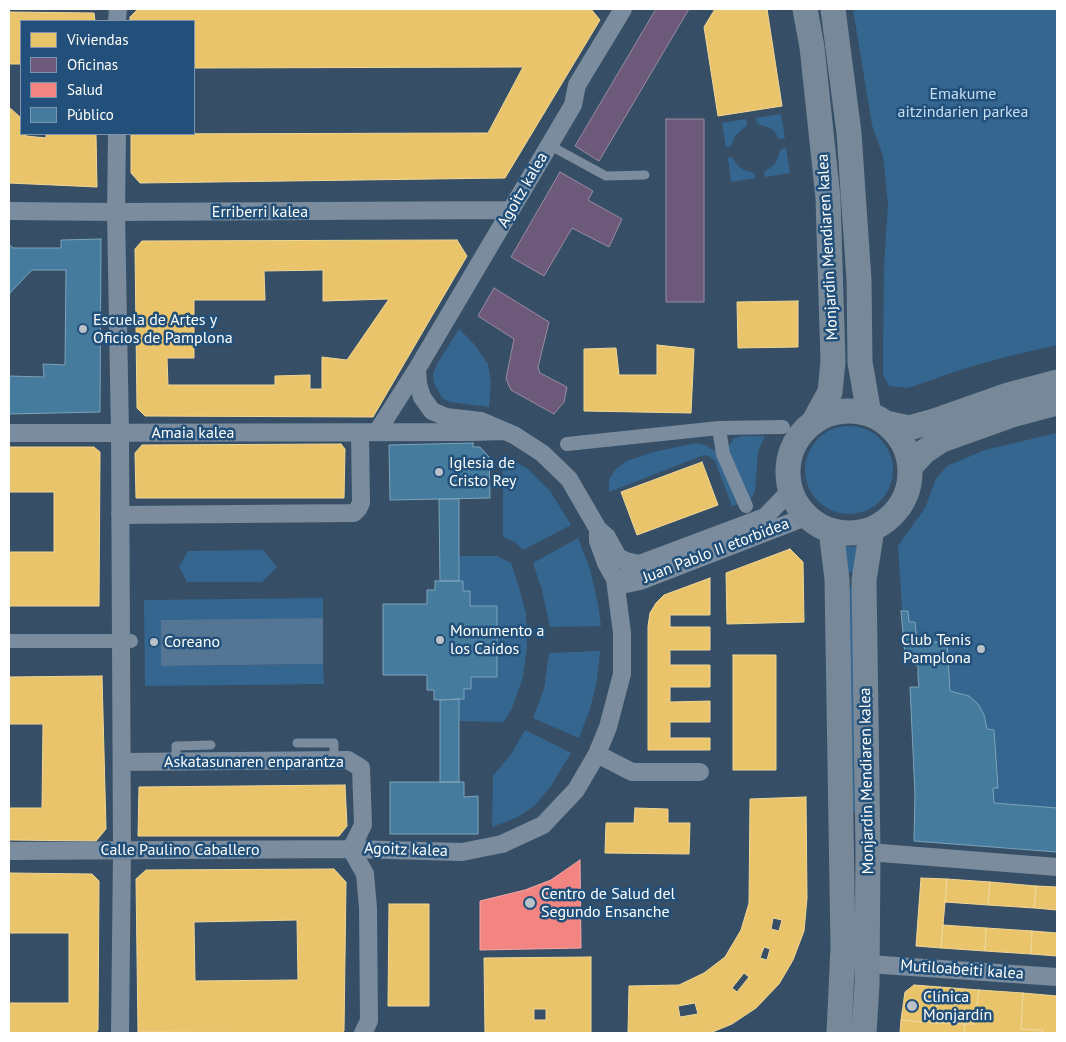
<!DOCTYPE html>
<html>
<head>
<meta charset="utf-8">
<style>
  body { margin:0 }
  #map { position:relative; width:1066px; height:1042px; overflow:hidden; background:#364f66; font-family:"PT Sans",sans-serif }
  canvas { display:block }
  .frame { position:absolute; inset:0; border:10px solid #fff; pointer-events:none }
  .legend { position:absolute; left:20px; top:20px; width:175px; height:115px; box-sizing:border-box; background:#22507a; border:1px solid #7a96af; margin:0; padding:6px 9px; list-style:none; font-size:15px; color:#fff }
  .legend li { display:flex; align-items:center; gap:10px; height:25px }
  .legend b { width:25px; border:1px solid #7a96af }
</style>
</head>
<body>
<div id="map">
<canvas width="1066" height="1042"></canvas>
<div class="frame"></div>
<ul class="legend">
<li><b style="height:14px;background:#e9c46a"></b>Viviendas</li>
<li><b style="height:14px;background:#6d597a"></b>Oficinas</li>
<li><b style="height:14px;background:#f28482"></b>Salud</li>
<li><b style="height:14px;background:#457b9d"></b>Público</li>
</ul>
</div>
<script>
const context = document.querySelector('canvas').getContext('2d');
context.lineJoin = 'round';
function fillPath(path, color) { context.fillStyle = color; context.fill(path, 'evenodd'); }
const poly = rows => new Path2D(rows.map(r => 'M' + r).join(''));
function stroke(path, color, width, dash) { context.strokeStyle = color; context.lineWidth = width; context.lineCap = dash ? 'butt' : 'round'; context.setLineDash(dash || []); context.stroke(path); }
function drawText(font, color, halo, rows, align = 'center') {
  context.font = font + ' "PT Sans",sans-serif'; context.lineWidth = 5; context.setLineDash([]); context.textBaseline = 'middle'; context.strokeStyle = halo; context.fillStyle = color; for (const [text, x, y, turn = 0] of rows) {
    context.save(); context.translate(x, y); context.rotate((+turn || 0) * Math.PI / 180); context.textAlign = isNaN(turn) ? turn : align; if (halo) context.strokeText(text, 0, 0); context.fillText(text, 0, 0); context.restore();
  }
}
fillPath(poly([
  [853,9,1057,9,1057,345,1005,357,963,369,908,388,889,386,883,374,884,268,888,203,883,156,872,125],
  [781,114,785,138,779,139,774,131,770,128,757,124,756,118],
  [746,119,747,125,735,136,731,146,726,147,722,123],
  [786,148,790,173,765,177,764,172,775,164,781,149],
  [732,157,739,167,744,170,754,173,755,178,731,182,728,158],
  [459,329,474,344,488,364,491,383,489,407,450,402,442,398,434,383,433,374,437,364],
  '805 470a44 44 0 1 1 88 0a44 44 0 1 1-88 0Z',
  [1057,433,1057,852,914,841,915,794,910,687,919,687,918,676,918,667,911,663,905,655,898,546,925,508,936,479,947,466,985,450],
  [741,436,765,436,758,452,755,491,752,497,747,501,728,448,733,439],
  [696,443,705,445,715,451,719,457,738,504,732,506,715,461,709,456,704,455,609,492,609,480,615,470,626,461,654,452],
  [503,455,528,469,550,491,571,525,523,550,515,542,503,537],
  [578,538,590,569,598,604,601,626,550,627,542,590,533,563],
  [842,545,852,547,862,545,856,573,845,572],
  [263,550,277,567,262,582,187,582,179,567,188,551],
  [459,556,497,556,511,563,518,584,526,614,527,647,523,677,512,708,504,722,459,721,459,699,464,699,464,689,471,677,497,676,497,606,470,606,469,591,463,591,463,581,459,581],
  [844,587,856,587,859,812,848,812],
  [323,598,323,618,161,621,161,666,323,664,324,684,145,686,144,600],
  [600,651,597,680,590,709,579,738,533,718,544,689,549,653],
  [525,730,571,753,551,786,534,806,518,817,492,827,493,776,512,753]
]), '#356690');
fillPath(poly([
  [323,618,323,664,161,666,161,620]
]), '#547594');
const homes = poly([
  [138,9,591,9,600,20,505,178,140,183,131,173,131,134,488,133,523,67,194,68,194,21,130,21,130,17,138,9],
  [715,9,767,9,782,106,718,116,704,27,715,9],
  [9,12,94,13,95,21,21,21,21,64,9,64,9,12],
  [9,107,21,118,21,134,26,134,26,136,46,138,46,134,96,134,97,187,9,183,9,107],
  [457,240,467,256,373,417,145,416,137,408,135,249,142,241,457,240],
  [323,270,323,301,389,299,347,360,322,357,322,389,310,389,310,375,275,376,275,385,168,385,167,358,194,358,194,300,265,300,264,271,323,270],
  [798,301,798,347,738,348,737,302,798,301],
  [657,345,694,349,691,413,584,411,584,349,616,348,619,375,657,375,657,345],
  [341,444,345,449,344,498,136,498,135,453,142,445,341,444],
  [9,447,94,447,100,452,99,606,9,606,9,552,54,552,54,492,9,492,9,447],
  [702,462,718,505,637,535,621,492,702,462],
  [790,549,803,562,804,622,727,624,726,573,790,549],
  [710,578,710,615,670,615,670,627,710,627,710,650,670,650,670,665,710,665,710,687,670,687,670,702,710,701,710,722,670,722,670,738,710,738,710,750,648,750,648,626,650,613,656,603,664,595,710,578],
  [733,655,776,655,776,770,733,770,733,655],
  [102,676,106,829,96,841,9,840,9,808,42,808,43,724,9,724,9,677,102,676],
  [345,785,347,826,339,836,138,836,139,787,345,785],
  [806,797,807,898,804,931,793,960,779,984,756,1008,732,1024,710,1033,628,1033,629,986,679,985,704,973,725,957,741,930,749,903,750,799,806,797],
  [773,918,782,920,779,931,771,929,773,918],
  [764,947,770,949,767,960,760,958,764,947],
  [744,973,749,977,737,992,732,988,744,973],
  [695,1003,698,1014,680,1017,678,1006,695,1003],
  [635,808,668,809,668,823,690,823,689,854,605,853,606,823,634,823,635,808],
  [334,869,346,882,344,1031,341,1033,138,1032,136,879,146,870,334,869],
  [297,920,298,980,195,981,194,922,297,920],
  [9,873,92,874,99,881,98,1030,96,1033,9,1033,9,1003,69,1003,69,933,9,933,9,873],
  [921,878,947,879,941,948,916,946,921,878],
  [947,879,990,882,988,905,945,902,947,879],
  [990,882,1036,886,1034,908,988,905,990,882],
  [1036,886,1057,887,1057,910,1034,908,1036,886],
  [389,904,429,904,429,1006,388,1006,389,904],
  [943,925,986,928,985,951,941,948,943,925],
  [986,928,1032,931,1031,954,985,951,986,928],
  [1032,931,1057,933,1057,956,1031,954,1032,931],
  [591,957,591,1033,485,1033,484,958,591,957],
  [534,1009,546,1009,546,1020,534,1020,534,1009],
  [914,985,940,987,934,1023,901,1020,905,992,914,985],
  [940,987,979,990,974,1024,934,1023,940,987],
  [979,990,1023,993,1021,1029,1043,1030,1043,1033,964,1033,965,1024,974,1024,979,990],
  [1023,993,1057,996,1057,1033,1043,1033,1043,1030,1021,1029,1023,993],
  [901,1020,934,1023,965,1024,964,1033,900,1033,901,1020]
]);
fillPath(homes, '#e9c46a');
stroke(homes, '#f0d697', 1);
const offices = poly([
  [656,9,689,9,599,161,575,146,656,9],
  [666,119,704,119,704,302,666,302,666,119],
  [560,172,593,191,588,200,622,219,609,247,572,228,544,276,511,257,560,172],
  [494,288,549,322,538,367,540,373,567,387,564,402,554,414,511,390,506,379,514,339,478,316,494,288]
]);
fillPath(offices, '#6d597a');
stroke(offices, '#998ba2', 1);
const health = poly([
  [580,860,581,948,480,950,480,901,525,890,551,880,580,860]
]);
fillPath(health, '#f28482');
stroke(health, '#f6a9a8', 1);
const public = poly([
  [101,239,100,412,9,414,9,376,44,377,43,364,65,365,66,270,32,270,9,294,9,244,13,248,61,248,61,240,101,239],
  [473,443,473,447,480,447,489,457,490,498,390,500,389,445,473,443],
  [439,499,459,499,459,581,440,581,439,499],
  [435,581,463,581,463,591,470,591,470,606,497,606,497,677,471,677,471,689,464,689,464,699,434,700,434,690,427,690,427,675,383,675,383,604,427,604,427,590,435,590,435,581],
  [901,611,908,611,909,622,915,622,917,642,947,642,950,691,969,696,978,704,984,715,987,729,994,730,998,788,993,788,994,803,1057,808,1057,852,914,841,915,794,910,687,919,687,918,676,918,666,911,663,905,655,901,611],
  [459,699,459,782,440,782,440,700,459,699],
  [390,782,464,782,464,797,478,796,478,834,390,834,390,782]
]);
fillPath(public, '#457b9d');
stroke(public, '#7da3ba', 1);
stroke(poly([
  [549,145,606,176,645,175],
  [297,743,334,743,334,760],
  [176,762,176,746,211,745]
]), '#7a8c9d', 9);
stroke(poly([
  [719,428,723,454,746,506],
  [567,444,719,428,783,427],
  [9,641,131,641]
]), '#7a8c9d', 14);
stroke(poly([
  [117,21,118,9],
  [117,134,116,212,120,433,122,851,120,1033],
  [9,211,116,212,511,210],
  [417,369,418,384,422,397,432,411,446,417,481,421,514,435,542,453,569,479,598,529,607,537,618,557,626,561,639,564],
  [377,432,417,369,573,105,577,85,623,9],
  [9,433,472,432,503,431],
  [120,515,354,513,358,509,361,503,360,433],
  [629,568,765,517,791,490],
  [615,579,626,584,640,581,795,521,808,517],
  [597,754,632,772,700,772],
  [122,762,348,760,361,768,363,825,351,849],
  [351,849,365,874,368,908,369,1021,363,1033],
  [9,851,351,849,462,852,502,844,543,825,576,790,597,754,608,727,622,674,622,633,615,579,606,563,598,541,598,529],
  [868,852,1057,867],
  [868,964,1057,977]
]), '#7a8c9d', 18);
stroke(poly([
  [805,9,812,47,828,198,833,361,830,392,813,423],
  [833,9,849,133,859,280,860,362,869,414],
  '788 472a61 61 0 1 1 122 0a61 61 0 1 1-122 0Z',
  [886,423,909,428,934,421,1008,395,1057,382],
  [910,467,925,451,942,440,1012,415,1057,403],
  [831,530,837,579,843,947,839,1033],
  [864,1033,867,984,868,852,864,580,872,529]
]), '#778999', 25);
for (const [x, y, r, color] of [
  [83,329,5,"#b9c1c9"],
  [439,472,5,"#b9c1c9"],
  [440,640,5,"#b9c1c9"],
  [154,642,5,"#b9c1c9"],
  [981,649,5,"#b9c1c9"],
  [530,903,6,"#b9c1c9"],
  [912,1006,6,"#b9c1c9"]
]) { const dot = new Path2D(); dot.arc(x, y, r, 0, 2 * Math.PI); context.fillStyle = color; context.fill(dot); stroke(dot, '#22507a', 2); }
drawText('16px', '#c7dff4', '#22507a', [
  ["Emakume",963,94],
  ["aitzindarien parkea",963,112]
]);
drawText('16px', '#fff', '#22507a', [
  ["Agoitz kalea",523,190,-60],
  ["Erriberri kalea",260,212],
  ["Monjardin Mendiaren kalea",828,247,-93],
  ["Amaia kalea",193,433],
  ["Juan Pablo II etorbidea",716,551,-21],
  ["Askatasunaren enparantza",254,762],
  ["Monjardin Mendiaren kalea",867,781,-91],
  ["Calle Paulino Caballero",180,850],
  ["Agoitz kalea",406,850,2],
  ["Mutiloabeiti kalea",962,970,4]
]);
drawText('16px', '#fff', '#22507a', [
  ["Escuela de Artes y",93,320],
  ["Oficios de Pamplona",93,338],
  ["Iglesia de",449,463],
  ["Cristo Rey",449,481],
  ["Monumento a",450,631],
  ["los Caídos",450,649],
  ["Club Tenis",971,640,"right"],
  ["Pamplona",971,658,"right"],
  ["Coreano",164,642],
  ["Centro de Salud del",541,894],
  ["Segundo Ensanche",541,912],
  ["Clínica",923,997],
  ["Monjardín",923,1015]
], 'left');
</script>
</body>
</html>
